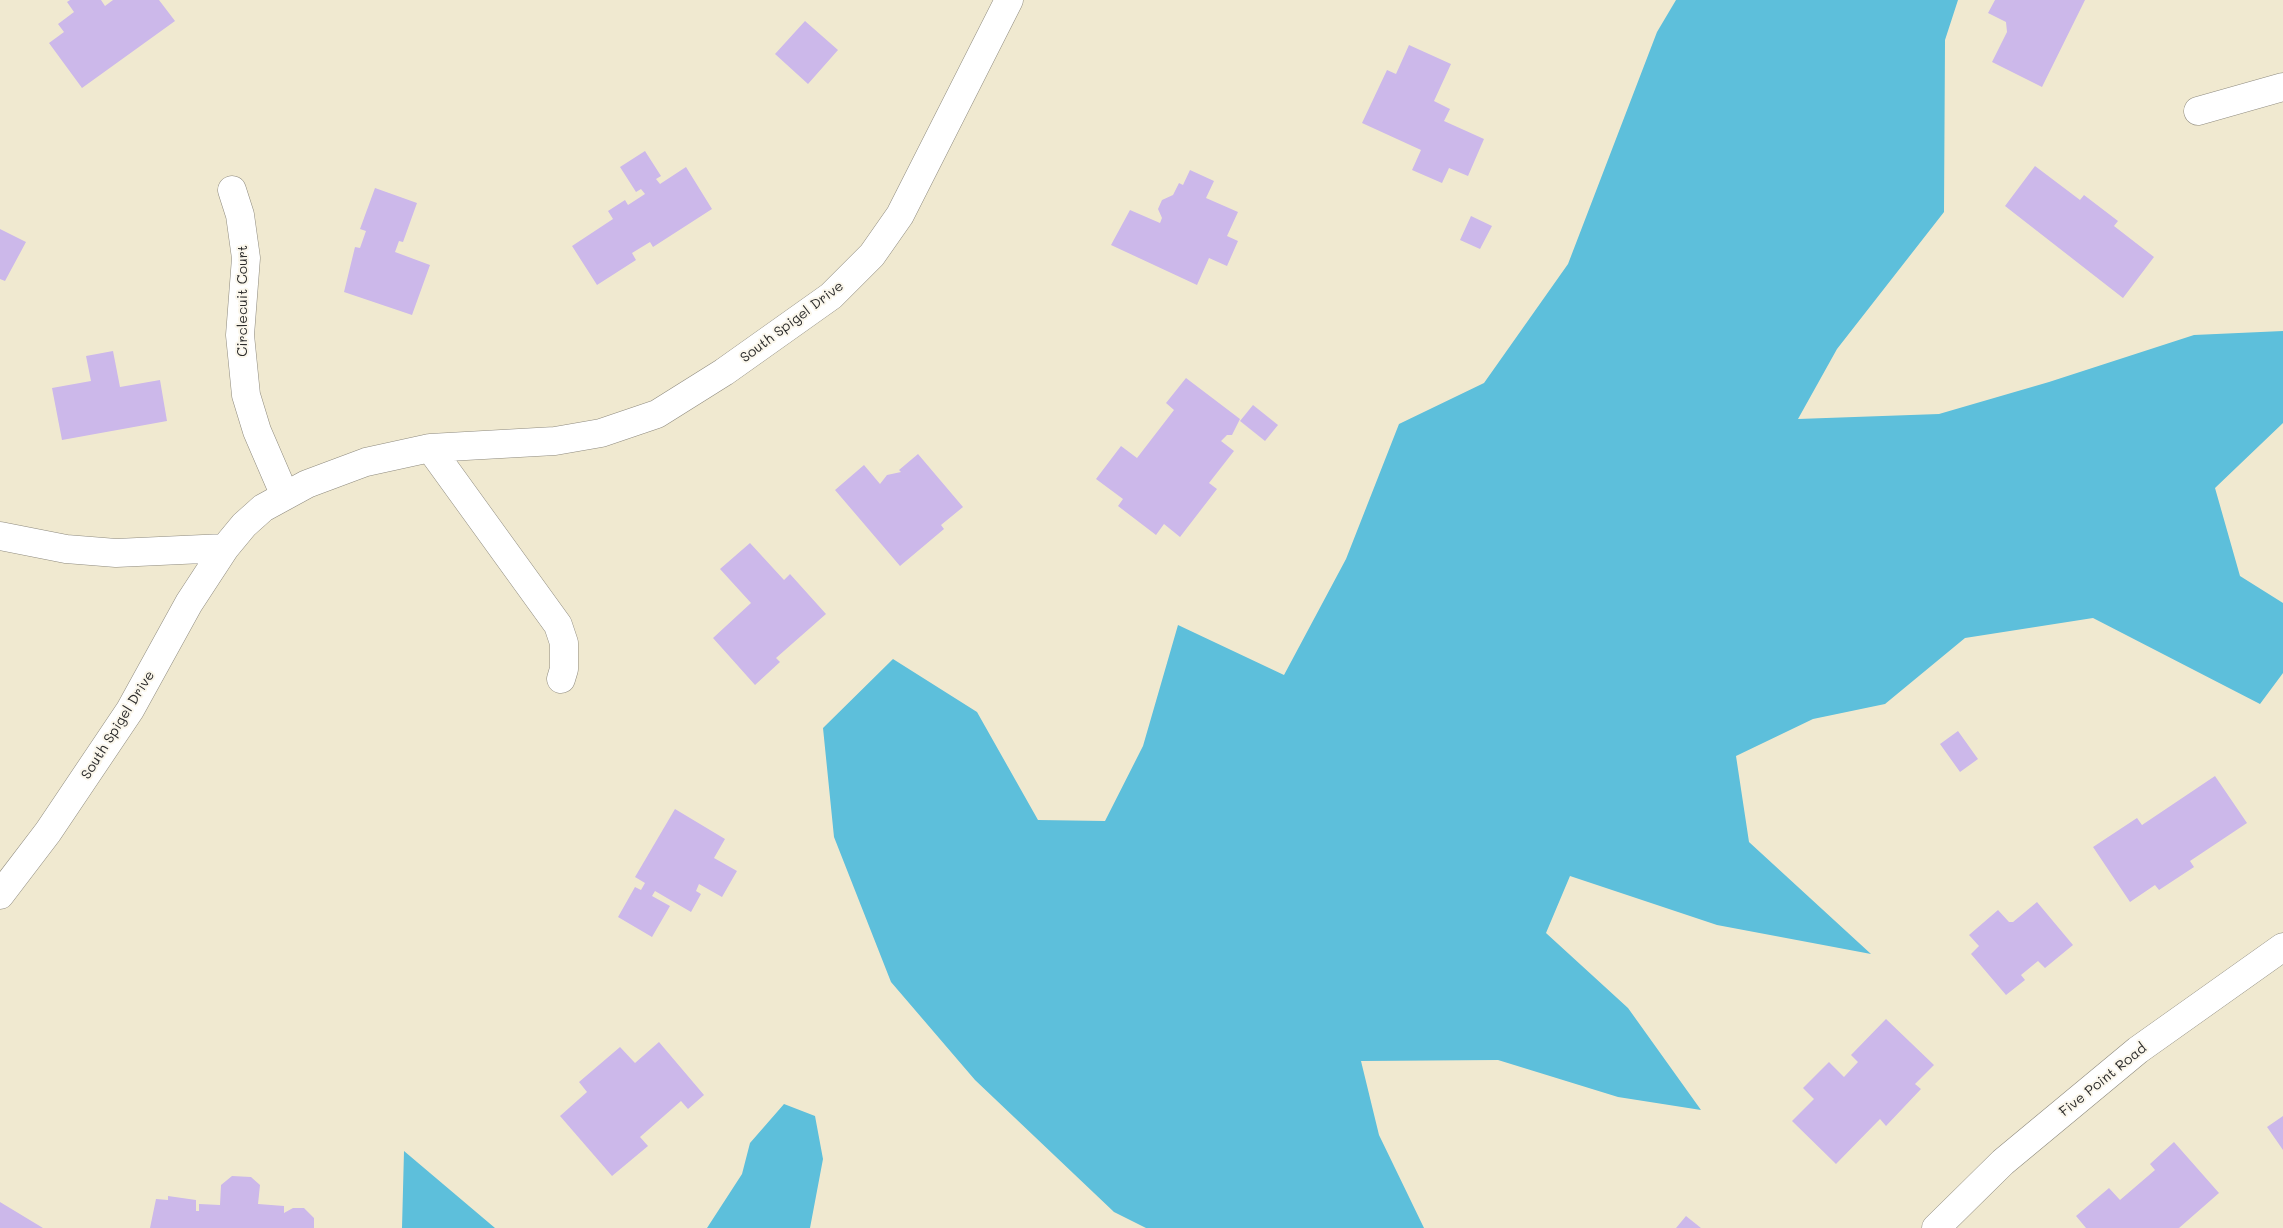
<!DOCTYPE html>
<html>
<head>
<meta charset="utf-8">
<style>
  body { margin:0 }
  canvas { display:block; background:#f0e9d0 }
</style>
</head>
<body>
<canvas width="2283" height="1228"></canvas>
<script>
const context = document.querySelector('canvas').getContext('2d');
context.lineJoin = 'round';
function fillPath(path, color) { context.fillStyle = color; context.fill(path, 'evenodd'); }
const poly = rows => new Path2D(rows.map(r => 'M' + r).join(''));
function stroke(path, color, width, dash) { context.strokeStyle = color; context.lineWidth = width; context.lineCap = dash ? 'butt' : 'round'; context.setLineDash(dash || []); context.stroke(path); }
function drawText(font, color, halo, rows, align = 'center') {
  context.font = font + ' Mali,sans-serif'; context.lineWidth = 4; context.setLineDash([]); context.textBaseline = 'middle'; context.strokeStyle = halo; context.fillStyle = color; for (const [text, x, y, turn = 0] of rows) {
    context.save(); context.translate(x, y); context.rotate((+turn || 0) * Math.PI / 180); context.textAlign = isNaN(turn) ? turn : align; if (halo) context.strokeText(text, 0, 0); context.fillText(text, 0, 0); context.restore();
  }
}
fillPath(poly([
  [1676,0,1958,0,1945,40,1944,212,1837,349,1798,419,1939,414,2049,382,2194,335,2283,331,2283,423,2215,488,2240,576,2283,603,2283,673,2260,704,2093,618,1965,638,1885,704,1813,719,1736,756,1749,842,1871,954,1717,925,1570,876,1546,933,1628,1008,1701,1110,1618,1097,1498,1060,1361,1061,1379,1135,1424,1228,1146,1228,1114,1212,975,1080,891,982,834,837,823,728,893,659,977,712,1038,820,1105,821,1143,746,1178,625,1284,675,1346,559,1399,424,1484,383,1568,264,1657,32],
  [784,1104,815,1116,823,1159,810,1228,707,1228,742,1174,750,1143],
  [404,1151,495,1228,402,1228]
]), '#5dbfdb');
fillPath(poly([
  [70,0,101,0,105,6,113,0,159,0,175,21,82,88,49,43,64,32,58,24,74,12,67,2],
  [1995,0,2085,0,2042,87,1992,62,2007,32,2006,22,1988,13],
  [805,21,838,50,808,84,775,54],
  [1409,45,1451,64,1434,101,1450,109,1444,121,1484,139,1468,176,1449,168,1442,183,1412,170,1421,150,1362,123,1387,70,1396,74],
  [645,151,661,176,656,179,660,184,686,167,712,209,653,247,650,242,632,253,636,260,597,285,572,246,613,219,608,211,625,200,628,205,645,194,641,189,636,192,620,167],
  [2035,166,2080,200,2084,195,2118,221,2114,226,2154,257,2123,298,2005,206],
  [1190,170,1214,181,1206,198,1238,212,1227,236,1238,241,1227,266,1209,258,1197,285,1111,245,1130,210,1160,223,1162,218,1158,209,1162,200,1173,195,1179,183,1183,185],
  [375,188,417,203,403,242,399,241,395,252,430,265,412,315,344,292,355,247,360,248,366,231,360,229],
  [1471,216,1492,226,1480,249,1460,240],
  [0,229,26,242,5,281,0,279],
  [113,351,120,387,160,380,167,421,62,440,52,388,91,381,86,356],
  [1186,378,1240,419,1232,435,1227,435,1221,441,1234,451,1209,483,1217,489,1180,537,1164,524,1156,535,1118,506,1123,499,1096,479,1121,446,1137,458,1174,410,1166,403],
  [1253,405,1278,425,1265,441,1240,421],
  [918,454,963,507,941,525,944,529,900,566,835,490,864,465,880,484,887,475,901,472,899,470],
  [750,543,784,580,790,574,826,614,776,658,780,662,755,685,713,638,751,603,720,569],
  [1958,731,1978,759,1960,772,1940,744],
  [2215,776,2247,823,2190,861,2194,867,2159,890,2155,885,2130,902,2093,847,2137,818,2142,825],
  [675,809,725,839,714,858,737,871,722,897,699,884,696,891,701,894,691,912,655,891,652,896,670,906,652,937,618,917,635,887,641,890,645,883,635,877],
  [2037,902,2073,945,2045,968,2038,961,2021,975,2025,980,2006,995,1971,954,1979,946,1969,935,1998,910,2009,922,2013,922],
  [1886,1019,1934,1065,1915,1084,1921,1089,1886,1126,1880,1119,1836,1164,1792,1121,1814,1099,1803,1088,1829,1062,1844,1077,1858,1062,1851,1055],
  [659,1042,704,1095,688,1109,681,1101,640,1137,648,1146,612,1176,560,1116,587,1092,579,1082,620,1047,635,1063],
  [2283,1116,2283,1150,2267,1127],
  [2174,1142,2219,1193,2179,1228,2086,1228,2076,1216,2109,1188,2120,1200,2155,1170,2150,1164],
  [232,1176,251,1177,260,1185,258,1204,284,1206,284,1213,293,1208,304,1208,314,1218,314,1228,150,1228,156,1199,168,1200,168,1196,196,1200,196,1211,199,1211,199,1204,220,1205,221,1185],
  [0,1202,43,1228,0,1228],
  [1686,1216,1701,1228,1676,1228]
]), '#ccb8ea');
const minor = poly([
  [2198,111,2283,87],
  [232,190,240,215,246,258,240,335,246,395,257,431,285,496],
  [430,448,555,441,601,433,657,414,724,372,831,296,872,255,900,215,1009,0],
  [0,536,66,549,116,553,225,548,244,525,263,508,307,484,366,462,430,448,558,625,564,643,564,669,561,679],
  [0,895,48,832,130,710,189,603,225,548],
  [1936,1228,2003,1162,2138,1050,2283,947]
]);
stroke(minor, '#8e8a7e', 29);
stroke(minor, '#fff', 28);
drawText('14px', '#2b2b2b', '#fbf7ec', [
  ["Circlecuit Court",243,301,-90],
  ["South Spigel Drive",792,322,-37],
  ["South Spigel Drive",118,725,-58],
  ["Five Point Road",2103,1080,-39]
]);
</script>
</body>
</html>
